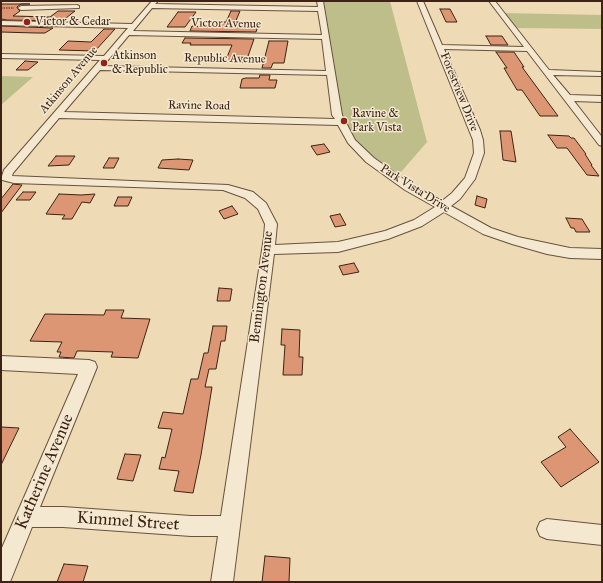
<!DOCTYPE html>
<html>
<head>
<meta charset="utf-8">
<style>
  body { margin:0 }
  #map { position:relative; width:603px; height:583px; overflow:hidden; background:#eedbb6; font-family:"IM FELL Great Primer",serif }
  canvas { display:block }
  .frame { position:absolute; inset:0; border:2px solid #3c2315; pointer-events:none }
</style>
</head>
<body>
<div id="map">
<canvas width="603" height="583"></canvas>
<div class="frame"></div>
</div>
<script>
const context = document.querySelector('canvas').getContext('2d');
context.lineJoin = 'round';
function fillPath(path, color) { context.fillStyle = color; context.fill(path, 'evenodd'); }
const poly = rows => new Path2D(rows.map(r => 'M' + r).join(''));
function stroke(path, color, width, dash) { context.strokeStyle = color; context.lineWidth = width; context.lineCap = dash ? 'butt' : 'round'; context.setLineDash(dash || []); context.stroke(path); }
function drawText(font, color, halo, rows, align = 'center') {
  context.font = font + ' "IM FELL Great Primer",serif'; context.lineWidth = 3; context.setLineDash([]); context.textBaseline = 'middle'; context.strokeStyle = halo; context.fillStyle = color; for (const [text, x, y, turn = 0] of rows) {
    context.save(); context.translate(x, y); context.rotate((+turn || 0) * Math.PI / 180); context.textAlign = isNaN(turn) ? turn : align; if (halo) context.strokeText(text, 0, 0); context.fillText(text, 0, 0); context.restore();
  }
}
fillPath(poly([
  [320,1,390,1,427,142,395,179,344,130],
  [502,13,602,15,602,29,513,28],
  [1,76,33,77,1,105]
]), '#bebe8b');
const building = poly([
  [1,4,30,4,21,4,17,7,17,8,20,11,13,16,50,17,58,11,75,11,62,21,7,20,1,19,1,4],
  [440,9,450,9,457,22,446,22,440,9],
  [231,11,240,11,235,23,259,23,256,32,190,31,192,26,211,27,213,22,226,22,231,11],
  [178,12,196,12,185,27,167,27,178,12],
  [1,26,53,28,45,33,36,33,1,32,1,26],
  [104,29,115,29,95,51,59,50,68,41,91,42,104,29],
  [486,36,502,36,508,45,491,45,486,36],
  [185,38,254,39,246,62,225,62,232,45,190,45,191,43,182,43,185,38],
  [269,41,288,41,284,63,273,63,271,68,262,68,269,41],
  [496,52,514,52,524,67,522,67,558,116,540,116,522,90,517,90,504,68,507,68,496,52],
  [25,61,38,62,28,70,16,70,25,61],
  [260,75,270,75,269,80,277,80,275,88,240,88,242,79,246,78,259,78,260,75],
  [500,131,511,131,516,162,503,160,500,131],
  [548,135,569,136,571,138,574,138,586,154,585,154,592,165,591,165,599,176,587,175,567,148,557,148,548,135],
  [324,144,330,152,317,155,311,146,324,144],
  [56,156,75,156,69,165,48,166,56,156],
  [109,158,119,158,114,168,103,168,109,158],
  [178,159,193,160,189,170,158,168,162,160,178,159],
  [13,184,22,185,1,213,1,199,13,184],
  [23,192,36,192,30,200,16,200,23,192],
  [59,194,81,195,95,194,90,203,82,202,72,219,62,219,65,215,46,214,59,194],
  [477,196,487,199,485,208,475,205,477,196],
  [118,197,132,197,128,206,114,206,118,197],
  [232,206,238,214,224,219,219,211,232,206],
  [340,214,346,225,335,227,330,216,340,214],
  [566,218,582,219,590,232,576,232,574,228,571,228,566,218],
  [354,263,359,272,343,275,339,266,354,263],
  [219,288,232,289,230,301,217,301,219,288],
  [106,310,124,310,121,318,150,319,138,358,111,357,113,352,82,351,77,351,74,358,59,357,61,352,57,352,62,342,30,341,45,314,104,315,106,310],
  [213,326,227,326,225,341,221,341,216,369,209,369,205,387,212,387,201,455,193,493,174,491,179,471,159,469,162,457,165,458,172,429,158,428,163,412,183,414,191,379,198,379,204,353,208,353,213,326],
  [282,329,300,330,299,357,303,357,302,375,283,375,285,345,281,345,282,329],
  [1,427,19,428,1,465,1,427],
  [570,429,599,462,561,487,541,462,566,447,558,437,570,429],
  [125,454,141,455,133,481,117,479,125,454],
  [265,556,290,558,289,582,262,582,265,556],
  [64,564,88,566,83,582,57,582,64,564]
]);
fillPath(building, '#dd9674');
stroke(building, '#3c2315', 1);
const minor = poly([
  [152,1,158,1,155,4,318,7,317,1,323,1,342,115,355,140,374,158,413,186,442,201,452,193,465,178,474,153,473,140,417,1,423,1,442,45,524,47,489,1,495,1,549,70,602,72,602,76,553,75,570,95,602,96,602,102,574,101,602,137,602,146,599,145,527,51,444,49,480,130,483,140,484,153,475,179,460,199,451,206,491,228,518,237,570,248,602,249,602,259,570,258,547,254,512,244,483,234,444,212,422,226,388,239,338,252,274,254,233,582,211,582,218,536,191,536,63,527,32,527,10,582,1,582,1,550,78,374,1,370,1,356,89,360,95,362,97,367,40,507,63,507,191,516,221,516,264,237,265,224,258,209,245,198,223,190,14,183,2,180,1,179,4,170,100,60,1,58,1,54,104,56,128,28,1,25,1,21,132,24,152,1],
  [152,8,318,11,322,35,133,31,152,8],
  [129,35,322,39,326,71,103,66,129,35],
  [100,70,327,75,332,115,335,119,64,112,100,70],
  [59,118,338,125,348,143,366,162,405,190,435,207,414,220,385,231,338,242,275,245,277,224,266,203,253,192,228,185,12,176,13,173,59,118],
  [77,5,79,6,79,8,21,10,18,8,21,6,77,5],
  [547,519,602,525,602,545,547,539,540,536,537,529,540,522,547,519]
]);
stroke(minor, '#68513d', 2);
stroke(poly([
  [1,8,14,8]
]), '#3c2315', 1, [1.5, 1]);
fillPath(minor, '#f4e8d0');
for (const [x, y, r, color] of [
  [27,22,4,"#8f2418"],
  [104,63,4,"#8f2418"],
  [344,121,4,"#8f2418"]
]) { const dot = new Path2D(); dot.arc(x, y, r, 0, 2 * Math.PI); context.fillStyle = color; context.fill(dot); stroke(dot, '#f4e8d0', 1.5); }
drawText('12px', '#3c2315', '#f4e8d0', [
  ["Victor & Cedar",35,22],
  ["Atkinson",112,56],
  ["& Republic",112,70],
  ["Ravine &",352,114],
  ["Park Vista",352,128]
], 'left');
drawText('12px', '#3c2315', '#f4e8d0', [
  ["Victor Avenue",226,24,1],
  ["Republic Avenue",225,59,1],
  ["Atkinson Avenue",69,80,-50],
  ["Forestview Drive",459,92,68],
  ["Ravine Road",199,106,1],
  ["Park Vista Drive",415,189,32]
]);
drawText('14px', '#3c2315', '#f4e8d0', [
  ["Bennington Avenue",262,287,-83]
]);
drawText('17px', '#3c2315', '#f4e8d0', [
  ["Katherine Avenue",45,472,-67],
  ["Kimmel Street",128,522,4]
]);
</script>
</body>
</html>
